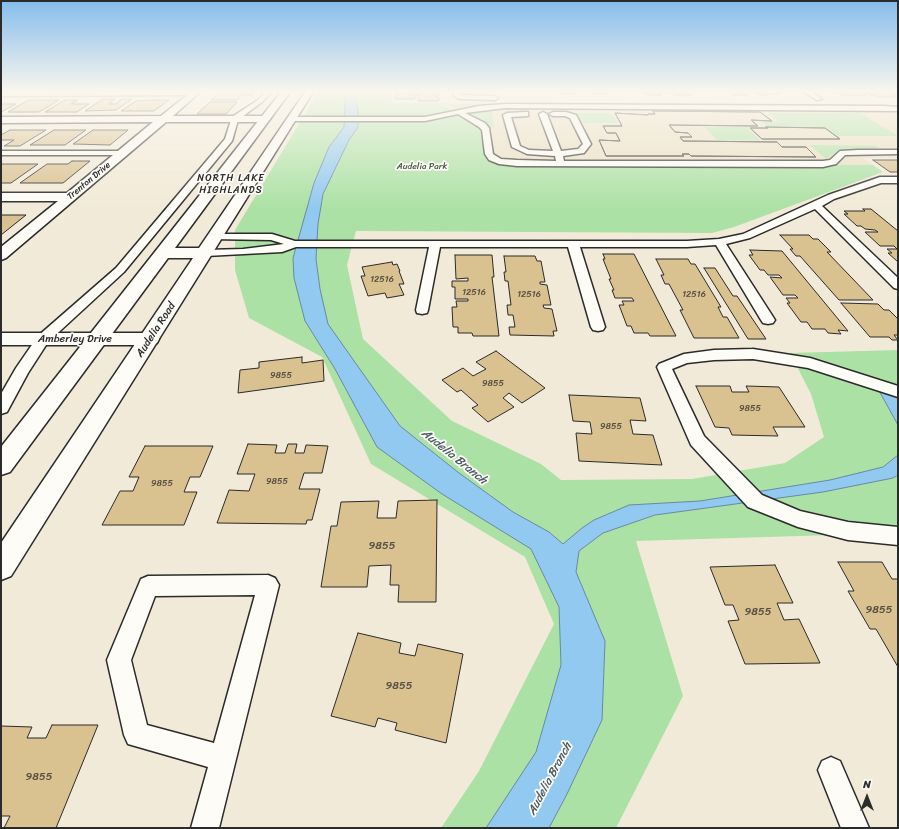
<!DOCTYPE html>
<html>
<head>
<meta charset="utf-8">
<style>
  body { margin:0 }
  #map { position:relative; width:899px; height:829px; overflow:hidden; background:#f2ead8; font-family:Sriracha,sans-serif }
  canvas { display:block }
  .frame { position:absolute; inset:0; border:2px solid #2b2b2b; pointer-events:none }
  .north { position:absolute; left:847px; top:777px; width:40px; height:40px; -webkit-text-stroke:3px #fdfcf7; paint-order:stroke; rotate:0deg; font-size:11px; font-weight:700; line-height:16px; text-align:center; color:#2b2b2b }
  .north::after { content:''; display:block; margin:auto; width:14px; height:18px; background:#2b2b2b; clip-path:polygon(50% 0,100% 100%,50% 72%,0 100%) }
</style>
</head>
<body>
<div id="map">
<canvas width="899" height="829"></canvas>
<div class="frame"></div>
<div class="north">N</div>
</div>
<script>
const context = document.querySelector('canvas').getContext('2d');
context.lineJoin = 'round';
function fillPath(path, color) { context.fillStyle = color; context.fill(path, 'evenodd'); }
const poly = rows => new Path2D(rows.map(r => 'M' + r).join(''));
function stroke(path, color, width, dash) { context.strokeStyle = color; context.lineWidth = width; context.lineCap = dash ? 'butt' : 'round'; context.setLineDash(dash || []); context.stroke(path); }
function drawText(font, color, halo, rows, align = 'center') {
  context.font = font + ' Sriracha,sans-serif'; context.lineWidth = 3.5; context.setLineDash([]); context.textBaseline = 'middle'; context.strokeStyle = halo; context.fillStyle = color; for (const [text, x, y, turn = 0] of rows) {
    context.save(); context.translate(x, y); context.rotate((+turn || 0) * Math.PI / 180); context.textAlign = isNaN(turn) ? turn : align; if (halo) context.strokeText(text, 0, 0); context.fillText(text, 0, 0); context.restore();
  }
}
fillPath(poly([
  [438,103,898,105,898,158,863,158,873,165,517,164,497,161,469,119]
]), '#ebdec2');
fillPath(poly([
  [318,92,393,92,391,103,438,103,486,128,488,153,497,161,517,164,873,165,883,172,734,227,712,233,356,231,347,265,363,339,452,421,541,464,561,480,692,479,785,463,824,437,811,394,790,353,898,350,898,533,636,541,683,696,616,828,441,828,479,771,554,624,525,557,371,464,322,357,249,318,235,270,235,230],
  [447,104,491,104,494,128],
  [577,113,611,113,617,123,582,123],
  [769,113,860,113,898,136,838,136,824,127,767,126,760,121,778,121],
  [704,127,746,127,760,140,717,140],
  [810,145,876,146,880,148,854,149,835,153,826,159]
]), '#abe1a4');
const water = poly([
  [343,92,354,92,358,110,358,127,349,140,323,194,318,224,316,259,320,289,328,324,400,426,459,473,513,512,549,532,563,544,582,528,594,520,629,505,700,501,830,480,883,467,898,455,898,475,893,478,823,492,655,515,603,533,579,551,576,572,605,641,602,720,567,794,549,828,486,828,536,752,561,665,559,607,531,549,442,494,377,447,335,369,305,321,294,278,293,258,314,183,329,147,344,127,345,101,343,92],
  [877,387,897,396,898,398,898,425,877,387]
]);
fillPath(water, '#92c9f1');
stroke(water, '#698aa2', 1);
const building = poly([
  [219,92,255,92,253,95,242,95,237,100,211,100,219,92],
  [420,92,439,92,439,95,436,95,436,97,439,97,439,101,418,101,419,96,415,96,414,99,395,99,396,93,419,95,420,92],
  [557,92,580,92,574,92,575,94,561,94,557,92],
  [587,92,606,92,608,94,592,94,591,92,587,92],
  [643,92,665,92,666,93,660,93,662,95,648,95,643,92],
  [668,92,688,92,692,95,675,95,668,92],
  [728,92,748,92,749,93,745,93,748,95,732,95,728,92],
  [751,92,778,92,781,94,761,95,751,92],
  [833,92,861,92,867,95,846,96,833,92],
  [864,92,893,92,898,95,894,95,897,97,880,97,871,95,864,92],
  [103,99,115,99,109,104,116,104,121,99,132,99,116,110,85,111,103,99],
  [29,100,59,100,39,112,8,112,29,100],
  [65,100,78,100,71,104,89,104,77,112,45,112,65,100],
  [152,100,169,100,154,111,121,111,136,101,152,100],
  [210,102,237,102,226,114,197,114,210,102],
  [1,104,16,104,1,112,1,104],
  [653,111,760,112,772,121,751,120,758,126,669,125,675,132,688,133,692,137,680,137,683,141,777,142,782,147,806,147,816,157,691,156,689,154,682,154,684,156,606,156,599,140,620,141,616,133,607,133,603,126,622,126,615,113,648,115,648,114,655,114,653,111],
  [653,111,760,112,772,121,751,120,758,126,669,125,675,132,688,133,692,137,680,137,683,141,777,142,782,147,806,147,816,157,691,156,689,154,682,154,684,156,606,156,599,140,620,141,616,133,607,133,603,126,622,126,615,113,648,115,648,114,655,114,653,111],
  [766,127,825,128,840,139,762,139,750,128,768,128,766,127],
  [766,127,825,128,840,139,762,139,750,128,768,128,766,127],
  [10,130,46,130,20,146,4,146,14,140,1,140,1,135,10,130],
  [54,130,86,130,65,145,30,145,54,130],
  [93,130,128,130,110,145,73,144,93,130],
  [873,160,898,160,898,172,890,172,873,160],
  [72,161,90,161,63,183,20,183,47,164,68,164,72,161],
  [1,164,38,164,11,183,1,183,1,164],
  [863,209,871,209,898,231,898,262,888,253,892,253,887,249,897,249,894,246,880,246,865,232,878,232,875,230,865,229,861,226,857,226,844,214,848,214,844,211,865,211,863,209],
  [1,215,26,215,1,235,1,215],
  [780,235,809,235,813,239,818,239,831,252,827,252,873,300,839,300,800,256,796,256,790,249,793,249,780,235],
  [750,250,782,251,848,331,838,330,841,334,828,333,825,329,812,329,807,322,801,322,787,303,790,303,786,298,798,298,795,295,783,295,770,277,782,278,779,275,768,275,764,270,760,270,749,255,753,255,750,250],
  [603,254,634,254,676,336,650,336,648,333,634,333,631,326,627,326,619,305,624,305,622,301,634,301,632,298,615,298,612,290,614,290,609,279,611,279,603,259,605,259,603,254],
  [455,255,492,255,494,277,492,277,499,336,473,336,472,333,458,333,458,327,453,327,452,307,457,307,456,301,468,301,468,299,455,299,455,287,452,287,452,281,468,281,468,278,456,279,455,255],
  [504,256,535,256,537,261,541,261,545,282,540,282,540,284,547,285,551,305,543,305,544,308,552,309,557,331,553,331,554,336,510,335,509,327,515,327,513,315,508,315,507,305,511,305,508,281,505,281,504,272,506,272,504,256],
  [656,259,688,259,691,264,695,264,721,307,718,307,723,317,727,317,739,338,694,338,680,310,683,310,669,284,665,284,661,275,664,275,656,259],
  [392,262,393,265,397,264,400,271,399,271,404,284,399,284,404,295,387,298,385,293,368,296,361,276,365,276,362,267,392,262],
  [704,268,715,268,733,296,737,296,766,339,748,339,704,268],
  [841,303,878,304,884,310,889,310,898,319,898,335,894,335,898,340,892,340,889,337,870,337,841,303],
  [496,351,545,388,522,403,509,393,503,398,514,407,488,422,472,408,478,405,461,390,457,392,442,380,463,368,473,376,486,369,476,362,496,351],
  [302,357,302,363,323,360,324,381,238,393,240,370,259,368,259,362,302,357],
  [696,386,730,386,732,392,749,392,746,386,779,387,805,427,773,427,778,436,732,435,729,428,715,427,696,386],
  [569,395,640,398,646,421,630,420,633,434,653,435,662,465,579,461,576,433,592,434,590,422,573,421,569,395],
  [248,444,277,445,275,453,285,453,288,444,297,444,295,453,304,453,306,445,328,446,322,473,304,473,299,489,320,489,312,520,307,520,306,524,217,523,229,490,249,491,255,474,237,474,248,444],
  [145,446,213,446,200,477,190,477,184,492,197,492,184,525,102,525,120,491,133,491,139,477,129,477,145,446],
  [437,500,436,602,398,602,399,585,390,585,391,565,369,566,367,587,321,587,331,526,337,526,341,502,379,501,377,518,396,518,398,501,437,500],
  [838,562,882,562,892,579,898,579,898,667,876,629,870,629,848,591,854,591,838,562],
  [775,565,793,603,777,603,784,620,799,619,820,663,745,664,728,621,739,620,733,605,725,605,710,567,775,565],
  [358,633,401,643,399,653,415,656,418,644,463,654,446,743,395,730,397,723,378,718,375,727,331,716,358,633],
  [52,725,98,725,56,828,4,828,10,816,1,816,1,726,32,727,27,738,46,738,52,725]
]);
fillPath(building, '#dac190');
stroke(building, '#2b2b2b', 1);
const lane = poly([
  [1,92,197,92,197,93,194,95,1,96,1,92],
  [265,92,272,92,262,102,238,120,232,141,124,272,48,342,28,373,7,412,1,414,1,394,16,368,38,336,116,268,225,139,232,117,258,100,265,92],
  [453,92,459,92,461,95,495,96,498,98,495,100,459,99,454,96,453,92],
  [804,92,812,92,822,99,817,100,804,92],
  [505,104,885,106,898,107,898,111,505,108,465,113,485,123,489,128,493,154,501,159,517,160,556,161,555,156,527,154,512,147,503,115,507,113,525,112,528,112,528,116,511,117,520,146,529,150,553,151,539,114,543,112,547,114,561,151,578,149,583,144,570,118,565,116,553,116,549,114,553,112,566,112,576,115,591,144,584,153,563,156,564,161,823,161,830,160,840,151,858,150,898,150,898,154,845,155,836,164,823,167,517,166,499,164,489,160,485,154,482,130,479,127,458,114,425,121,291,121,287,119,291,117,425,117,479,106,505,104],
  [1,151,122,151,126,153,122,155,1,155,1,151],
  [880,177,898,177,898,183,881,183,834,199,822,206,898,278,898,289,894,288,815,209,750,238,726,244,775,320,773,323,768,324,763,323,761,320,716,245,687,247,580,247,605,327,603,330,598,331,593,330,591,327,568,247,440,247,428,310,427,313,422,314,417,313,416,310,429,247,296,247,282,252,206,256,200,253,206,250,243,249,284,244,271,240,211,239,210,237,211,235,215,234,272,234,295,241,687,241,719,239,743,234,828,195,880,177],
  [753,349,810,358,898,386,898,397,808,368,753,359,714,360,687,363,672,369,704,436,762,495,800,511,848,522,898,527,898,545,848,540,798,527,748,507,691,445,657,367,659,364,684,354,714,350,753,349],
  [268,575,275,578,279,585,219,828,191,828,208,767,128,744,124,735,107,660,141,579,148,576,268,575],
  [255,595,214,743,147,725,131,660,155,596,255,595],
  [831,757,840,761,869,828,841,828,818,770,822,761,831,757]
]);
const street = poly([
  [191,92,200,92,173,116,265,116,270,119,265,122,166,122,6,258,1,260,1,247,58,201,1,201,1,193,67,193,153,122,1,123,1,117,161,116,191,92],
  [1,333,150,333,157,335,159,339,157,343,150,345,1,345,1,333]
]);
const secondary = poly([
  [281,92,290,92,175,248,199,248,305,92,313,92,11,576,1,580,1,543,193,258,168,258,10,472,1,475,1,447,281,92]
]);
stroke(lane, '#2b2b2b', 3);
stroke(street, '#2b2b2b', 3);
stroke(secondary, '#2b2b2b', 3);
fillPath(lane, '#fdfcf7');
fillPath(street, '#fdfcf7');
fillPath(secondary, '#fdfcf7');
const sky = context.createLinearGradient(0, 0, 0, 208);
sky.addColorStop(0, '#85bcec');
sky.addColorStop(0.44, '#f9f6ed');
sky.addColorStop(1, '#f9f6ed00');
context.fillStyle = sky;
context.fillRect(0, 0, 899, 208);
drawText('9px', '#4b5849', '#fdfcf7', [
  ["Audelia Park",422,167]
]);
drawText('9px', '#2b2b2b', '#fdfcf7', [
  ["Trenton Drive",89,181,-40]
]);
drawText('9px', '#575044', null, [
  ["12516",382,280],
  ["12516",474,293],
  ["12516",529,295],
  ["12516",694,295],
  ["9855",281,376],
  ["9855",493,384],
  ["9855",750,409],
  ["9855",611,427],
  ["9855",277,482],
  ["9855",162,484]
]);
context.letterSpacing = '1px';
drawText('10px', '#2b2b2b', '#fdfcf7', [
  ["NORTH LAKE",231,178],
  ["HIGHLANDS",231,190]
]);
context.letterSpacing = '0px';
drawText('11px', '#2b2b2b', '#fdfcf7', [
  ["Audelia Road",156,330,-57],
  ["Amberley Drive",75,339]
]);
drawText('11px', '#575044', null, [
  ["9855",382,546],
  ["9855",879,610],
  ["9855",758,612],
  ["9855",399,686],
  ["9855",39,777]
]);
drawText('italic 12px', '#4a5a66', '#fdfcf7', [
  ["Audelia Branch",454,457,39],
  ["Audelia Branch",550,779,-62]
]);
</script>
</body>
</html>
